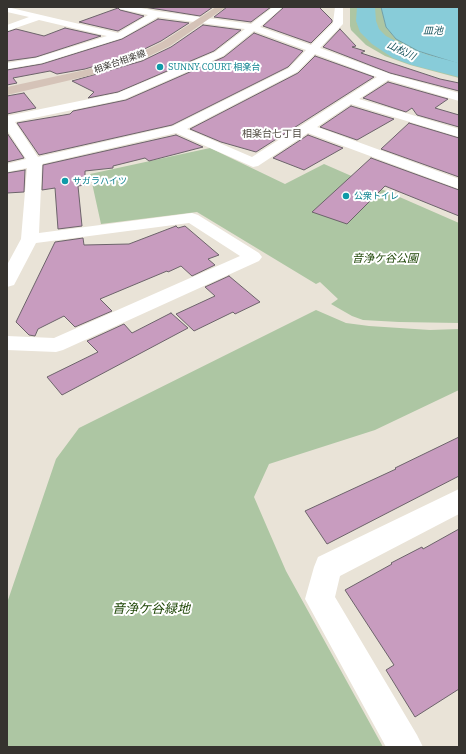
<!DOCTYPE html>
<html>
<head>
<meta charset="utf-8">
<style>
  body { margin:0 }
  #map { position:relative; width:466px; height:754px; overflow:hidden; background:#e9e3d7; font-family:Bitter,serif }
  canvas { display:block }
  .frame { position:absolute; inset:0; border:8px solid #36332f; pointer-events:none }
</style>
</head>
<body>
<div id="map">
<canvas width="466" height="754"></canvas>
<div class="frame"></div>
</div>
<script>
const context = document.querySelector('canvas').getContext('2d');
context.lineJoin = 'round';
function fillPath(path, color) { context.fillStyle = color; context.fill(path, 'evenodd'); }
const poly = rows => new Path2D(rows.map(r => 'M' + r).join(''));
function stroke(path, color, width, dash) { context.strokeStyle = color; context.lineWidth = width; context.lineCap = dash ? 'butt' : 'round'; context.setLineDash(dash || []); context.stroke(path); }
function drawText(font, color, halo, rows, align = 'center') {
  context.font = font + ' Bitter,"Noto Sans JP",serif'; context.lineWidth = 4; context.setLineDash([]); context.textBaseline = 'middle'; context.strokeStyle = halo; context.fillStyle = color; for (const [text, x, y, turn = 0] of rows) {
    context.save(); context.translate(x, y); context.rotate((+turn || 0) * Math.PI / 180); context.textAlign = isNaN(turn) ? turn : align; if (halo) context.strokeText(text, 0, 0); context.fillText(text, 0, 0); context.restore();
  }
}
fillPath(poly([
  [350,7,361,7,363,28,370,38,384,47,416,62,459,73,459,78,410,65,385,56,366,45,351,30,350,26],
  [372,7,381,7,386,27,396,39,418,51,459,64,459,68,413,54,387,41,374,28],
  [210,148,285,184,324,164,459,223,459,323,399,322,363,320,352,316,331,304,338,299,320,282,316,284,197,212,101,224,90,174],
  [316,310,346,323,369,326,430,330,459,329,459,390,375,430,269,464,254,497,286,571,383,747,7,747,7,603,56,459,79,428]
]), '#adc6a3');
const water = poly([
  [381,7,459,7,459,64,418,51,396,39,386,27,381,7]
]);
fillPath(water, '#88ccd9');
stroke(water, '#6f9ea6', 1);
fillPath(poly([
  [357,7,375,7,376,21,379,29,386,36,409,48,428,55,459,63,459,77,412,65,393,58,372,44,360,32,356,21,357,7]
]), '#88ccd9');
const building = poly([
  [144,7,213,7,200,16,144,7],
  [227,7,271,7,251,22,214,17,227,7],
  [284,7,319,7,332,20,332,22,311,43,263,26,284,7],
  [118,8,120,10,144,16,118,31,79,22,118,8],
  [158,19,189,23,161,41,132,55,85,69,57,74,50,71,13,78,17,83,7,85,7,70,42,64,122,39,158,19],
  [203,25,241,30,214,51,118,92,88,98,94,92,72,81,142,61,171,47,203,25],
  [65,28,101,36,36,57,7,61,7,32,16,29,44,36,65,28],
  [340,29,356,46,352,47,365,51,361,53,440,79,459,83,459,91,390,73,323,47,340,29],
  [254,33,303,51,288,67,172,125,39,155,17,123,70,114,73,111,126,100,224,57,254,33],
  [315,56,374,77,256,152,221,142,190,129,298,73,315,56],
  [388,82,448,99,435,108,459,115,459,127,417,115,412,108,406,112,363,98,388,82],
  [24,93,36,108,7,114,7,96,24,93],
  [351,106,394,119,357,140,320,127,351,106],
  [409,123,459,138,459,177,381,149,409,123],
  [7,133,24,158,7,162,7,133],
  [176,135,203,147,149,161,145,158,113,166,113,168,85,171,85,185,78,186,82,226,58,229,55,188,42,190,43,165,176,135],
  [308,135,343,148,304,170,273,158,308,135],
  [371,158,459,190,459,216,385,186,347,224,312,212,371,158],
  [25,170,24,192,7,193,7,173,25,170],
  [176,226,178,228,185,226,219,255,208,259,215,265,192,276,181,266,168,272,167,271,100,299,112,311,75,327,64,316,38,329,35,336,29,335,16,322,55,242,83,238,84,245,129,244,176,226],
  [229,276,260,302,235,314,233,312,194,331,176,314,215,296,205,287,229,276],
  [171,313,188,328,62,395,47,377,98,352,87,341,124,324,132,333,171,313],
  [459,437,459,476,327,544,305,511,396,469,395,468,459,437],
  [459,529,459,689,415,717,386,670,394,665,345,590,392,564,391,563,422,547,423,549,459,529]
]);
fillPath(building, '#c89cbf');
stroke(building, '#6c636a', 1);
fillPath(poly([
  [7,7,118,33,148,15,120,9,119,7,136,7,156,11,251,24,273,7,283,7,260,27,311,45,333,23,335,7,343,7,343,24,320,48,390,74,459,93,459,101,388,80,359,99,459,129,459,137,351,104,317,127,459,179,459,189,308,133,258,166,253,167,176,133,42,164,39,233,192,213,198,215,259,253,262,257,259,261,63,350,56,352,7,350,7,336,54,338,240,256,189,223,36,243,14,285,7,287,7,265,21,239,27,168,7,172,7,164,26,159,7,130,7,116,118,93,215,52,245,29,158,17,122,38,42,63,7,69,7,63,36,58,107,36,39,20,7,31,7,25,29,17,7,12,7,7],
  [254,31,306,50,289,68,173,126,38,157,15,122,125,99,223,56,254,31],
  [315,54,377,77,252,157,187,129,297,72,315,54],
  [459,489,459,514,340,576,335,597,417,735,423,747,386,747,305,599,314,567,318,557,459,489]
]), '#fff');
fillPath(poly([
  [216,7,226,7,170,46,141,60,92,75,7,95,7,87,85,70,133,56,162,42,216,7]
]), '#d5c3b8');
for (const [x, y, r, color] of [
  [160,67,4,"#0f9aa8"],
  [65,181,4,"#0f9aa8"],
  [346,196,4,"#0f9aa8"]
]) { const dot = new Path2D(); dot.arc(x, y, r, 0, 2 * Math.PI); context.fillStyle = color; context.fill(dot); stroke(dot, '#fff', 1.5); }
drawText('9px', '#36332f', '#fff', [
  ["相楽台相楽線",120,62,-19]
]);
drawText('9px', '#0d838f', '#fff', [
  ["SUNNY COURT 相楽台",168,67],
  ["サガラハイツ",73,181],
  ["公衆トイレ",354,196]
], 'left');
drawText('italic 10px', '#1a545e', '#fff', [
  ["皿池",433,31],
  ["山松川",401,51,26]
]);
drawText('10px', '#504b41', '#fff', [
  ["相楽台七丁目",272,134]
]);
drawText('italic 11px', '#1f4707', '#fff', [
  ["音浄ケ谷公園",385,259]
]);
drawText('italic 13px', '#1f4707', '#fff', [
  ["音浄ケ谷緑地",151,609]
]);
</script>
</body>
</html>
